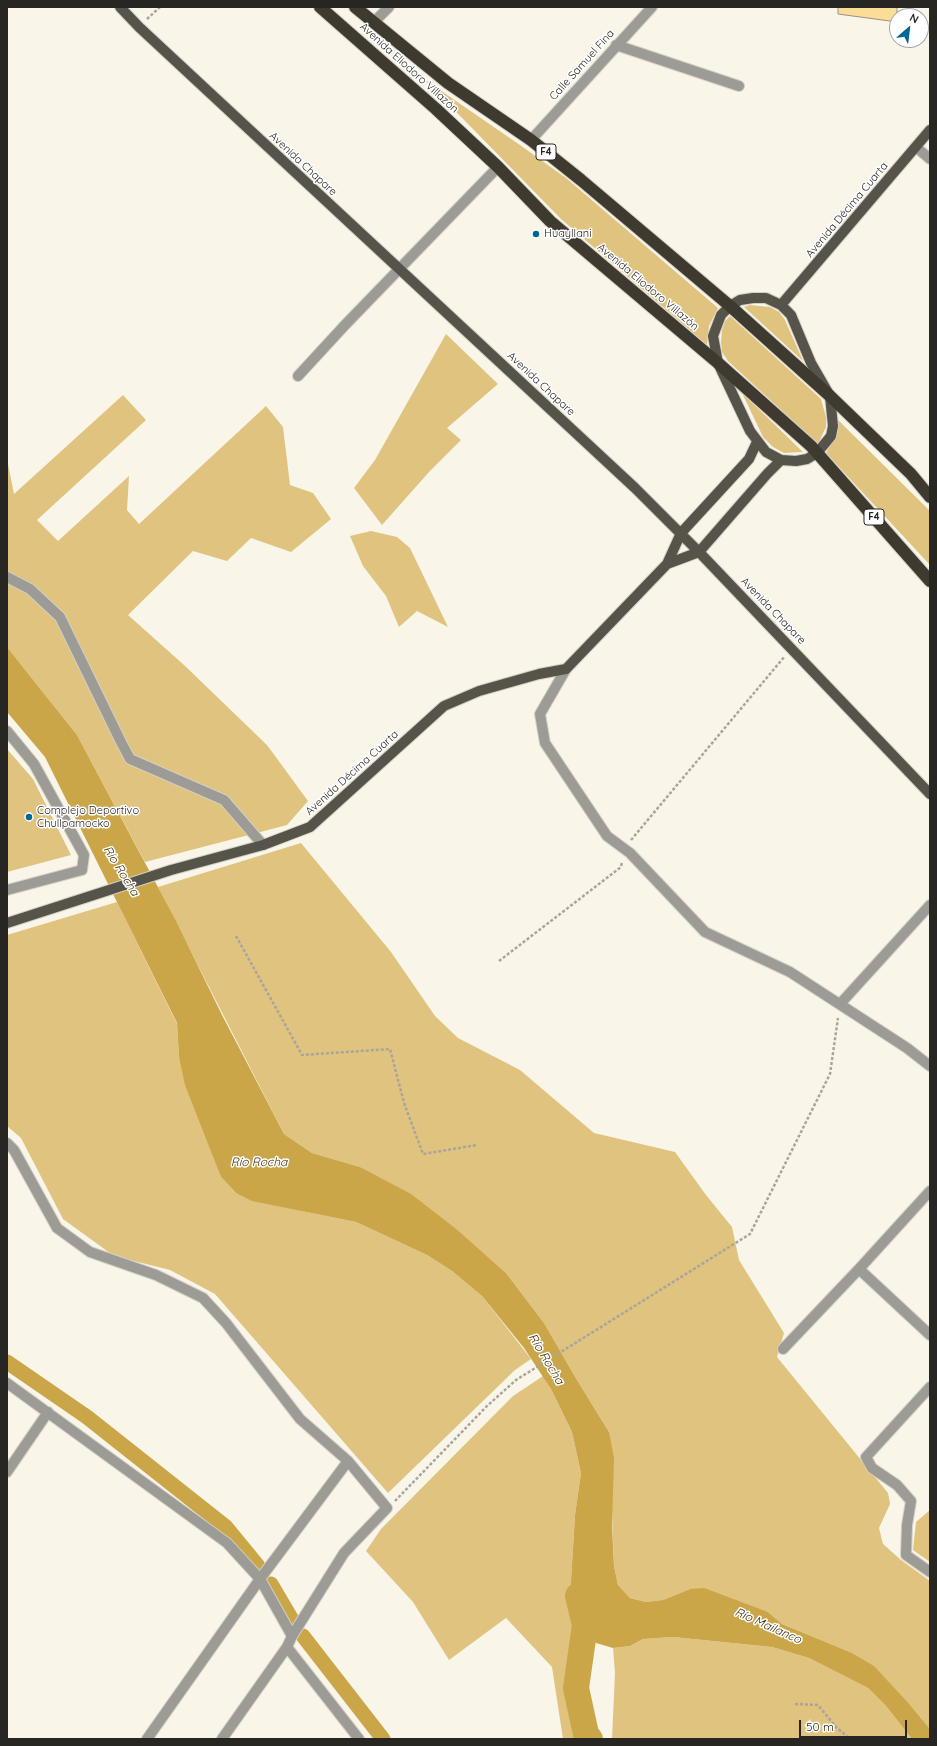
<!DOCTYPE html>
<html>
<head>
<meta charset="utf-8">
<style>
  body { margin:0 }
  #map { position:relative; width:937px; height:1746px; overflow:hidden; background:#faf5e9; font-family:Quicksand,sans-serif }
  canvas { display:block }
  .frame { position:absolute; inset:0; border:8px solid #282622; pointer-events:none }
  .north { position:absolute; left:889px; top:8px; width:40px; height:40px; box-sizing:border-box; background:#fff; border:1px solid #a9a8a7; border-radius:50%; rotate:28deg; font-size:11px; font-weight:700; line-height:16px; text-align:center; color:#282622 }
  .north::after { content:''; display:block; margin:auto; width:14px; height:18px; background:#006694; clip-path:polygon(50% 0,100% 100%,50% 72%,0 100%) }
  .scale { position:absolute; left:799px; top:1720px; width:108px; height:18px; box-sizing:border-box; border:2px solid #282622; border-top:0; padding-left:5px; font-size:12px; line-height:14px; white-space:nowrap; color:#282622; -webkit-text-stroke:3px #fff; paint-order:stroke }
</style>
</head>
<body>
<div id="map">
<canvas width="937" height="1746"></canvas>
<div class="frame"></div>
<div class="north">N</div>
<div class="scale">50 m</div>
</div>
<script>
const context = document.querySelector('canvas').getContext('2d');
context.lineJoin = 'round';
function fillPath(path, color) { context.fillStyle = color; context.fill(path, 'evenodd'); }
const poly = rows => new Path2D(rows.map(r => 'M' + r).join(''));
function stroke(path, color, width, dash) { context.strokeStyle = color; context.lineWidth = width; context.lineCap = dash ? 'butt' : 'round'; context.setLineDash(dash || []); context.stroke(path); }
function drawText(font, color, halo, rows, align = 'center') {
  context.font = font + ' Quicksand,sans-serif'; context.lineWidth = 3; context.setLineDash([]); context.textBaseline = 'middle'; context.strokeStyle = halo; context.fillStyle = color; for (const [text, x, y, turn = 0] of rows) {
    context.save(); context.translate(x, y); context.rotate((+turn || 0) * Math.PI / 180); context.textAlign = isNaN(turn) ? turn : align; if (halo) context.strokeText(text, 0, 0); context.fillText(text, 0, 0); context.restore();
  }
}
fillPath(poly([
  [424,79,520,145,566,178,718,308,709,326,707,345,561,219],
  [750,305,770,307,779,312,785,320,803,361,744,307],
  [730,316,821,399,826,417,826,427,818,444,728,361,722,352,721,342,722,330,725,321],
  [446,334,498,384,447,428,461,440,429,472,382,525,354,488,375,460],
  [742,393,803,452,784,453,773,447,763,437],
  [123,395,146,420,37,520,58,541,129,476,127,510,139,524,266,406,283,427,290,485,313,493,331,519,291,552,251,538,227,561,193,551,128,615,184,665,267,745,308,801,287,825,145,862,77,735,7,647,7,459,14,494],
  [837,419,930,511,930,565,826,453,837,433],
  [371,531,397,537,410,548,448,627,417,611,399,627,386,596,363,566,350,536],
  [7,749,33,779,71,855,7,872],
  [301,843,391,952,435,1016,458,1038,520,1070,594,1133,675,1152,706,1195,732,1227,739,1260,784,1333,777,1357,888,1493,890,1504,879,1528,883,1544,901,1560,930,1581,930,1729,911,1706,850,1652,782,1624,768,1612,690,1589,663,1600,646,1602,630,1598,618,1585,614,1566,609,1432,577,1380,544,1323,506,1273,460,1232,360,1167,312,1153,284,1134,158,887],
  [117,902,177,1024,179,1057,221,1177,236,1193,307,1212,356,1222,427,1255,452,1271,482,1296,531,1359,515,1370,388,1493,215,1294,170,1270,114,1256,63,1219,21,1138,7,1126,7,935],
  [543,1376,551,1389,572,1432,581,1473,575,1515,570,1597,579,1625,567,1681,579,1739,563,1739,552,1667,506,1618,449,1660,413,1602,366,1551,381,1529,513,1396],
  [930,1510,930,1562,913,1550,916,1522],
  [673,1637,772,1647,809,1658,868,1688,886,1706,912,1739,612,1739,615,1673,613,1648,630,1646,643,1639]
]), '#dfc37f');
fillPath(poly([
  [7,647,77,735,176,921,222,1015,284,1134,312,1153,360,1167,411,1194,460,1232,506,1273,544,1323,577,1380,609,1432,614,1458,612,1524,614,1566,618,1585,630,1598,646,1602,663,1600,690,1589,704,1588,768,1612,782,1624,850,1652,874,1666,911,1706,930,1729,930,1739,912,1739,886,1706,868,1688,809,1658,772,1647,673,1637,643,1639,630,1646,613,1648,596,1643,579,1625,570,1597,575,1515,581,1473,572,1432,551,1389,524,1348,482,1296,452,1271,427,1255,356,1222,252,1201,236,1193,221,1177,185,1085,179,1057,177,1023,45,757,7,712]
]), '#caa648');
stroke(poly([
  [7,1362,87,1417,226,1527,258,1566],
  [271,1584,291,1618],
  [303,1636,383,1739]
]), '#caa648', 15);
stroke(poly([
  [578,1596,585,1625,576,1688,586,1734,590,1739]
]), '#caa648', 26);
const building = poly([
  [838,7,897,7,897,22,838,14,838,7]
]);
fillPath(building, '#fbdd96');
stroke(building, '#969287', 1);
const minor = poly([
  [374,22,389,7],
  [616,45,739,86],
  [531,140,652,7],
  [916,147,930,159],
  [298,376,345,325,498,167],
  [7,577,30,589,60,617,121,742,130,759,224,800,263,845],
  [566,669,540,714,545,743,607,836,630,853,705,932,790,972,907,1048,930,1066],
  [7,731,34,764,84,855,82,870,7,890],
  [840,1004,930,905],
  [7,1143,14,1150,57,1228,90,1252,156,1275,203,1298,226,1323,300,1419,348,1461,387,1508,344,1553,292,1636],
  [859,1269,930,1335],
  [783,1349,859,1269,930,1191],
  [7,1383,227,1543,260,1579,292,1636,287,1647,359,1739],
  [930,1387,866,1457,872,1468,897,1485,911,1501,907,1525,906,1555,930,1572],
  [7,1472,48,1412],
  [147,1739,260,1579,348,1461],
  [222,1739,287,1647]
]);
const major = poly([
  [120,7,139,27,635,488,699,552,930,794],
  [753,298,766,298,781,305,791,315,811,363,830,396,833,426,831,436,817,453,807,459,796,461,781,460,766,452,750,431,718,363,713,336,721,315,730,306,740,300,753,298],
  [781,305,930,130],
  [667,564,699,552,767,474,781,460],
  [7,923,171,870,263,845,310,827,444,706,479,691,539,674,566,669,667,564,681,533,749,459,757,442]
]);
const highway = poly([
  [320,7,436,109,498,167,550,221,718,363,811,446,930,581],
  [355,7,448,83,531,140,581,180,730,306,830,396,911,474,930,497]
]);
stroke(minor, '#d4d0c5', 12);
stroke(major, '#d4d0c5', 12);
stroke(highway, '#d4d0c5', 14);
stroke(poly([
  [147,19,160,7],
  [631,840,785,656],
  [236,936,302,1055,390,1049,404,1103,423,1154,477,1145],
  [499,961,621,867,622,862],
  [395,1501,487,1406,516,1380,750,1234,830,1074,838,1018],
  [795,1704,818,1705,836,1727,850,1739]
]), '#a9a59c', 2.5, [3, 2]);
stroke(minor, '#9d9b96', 10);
stroke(major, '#56534a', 10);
stroke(highway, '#3e3a30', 12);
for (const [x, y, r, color] of [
  [536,234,4,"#006694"],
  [29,817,4,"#006694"]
]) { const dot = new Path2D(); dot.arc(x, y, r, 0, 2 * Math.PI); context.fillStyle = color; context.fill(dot); stroke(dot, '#fff', 1.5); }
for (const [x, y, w] of [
  [546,152,20],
  [874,517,20]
]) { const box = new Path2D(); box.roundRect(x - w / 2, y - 8, w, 16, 3); context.fillStyle = '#fff'; context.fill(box); stroke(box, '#282622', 1); }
drawText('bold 10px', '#282622', null, [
  ["F4",546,152],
  ["F4",874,517]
]);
drawText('11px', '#282622', '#fff', [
  ["Calle Samuel Fina",582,65,-48],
  ["Avenida Eliodoro Villazón",409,68,42],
  ["Avenida Chapare",303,164,43],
  ["Avenida Décima Cuarta",847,210,-50],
  ["Avenida Eliodoro Villazón",648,287,40],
  ["Avenida Chapare",541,384,43],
  ["Avenida Chapare",773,611,46],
  ["Avenida Décima Cuarta",352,773,-42]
]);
drawText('11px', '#282622', '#fff', [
  ["Huayllani",544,234],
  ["Complejo Deportivo",37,811],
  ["Chullpamocko",37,824]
], 'left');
drawText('italic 12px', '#42330a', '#fff', [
  ["Río Rocha",121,871,58],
  ["Río Rocha",259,1162],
  ["Río Rocha",546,1359,59],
  ["Río Mailanco",768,1626,24]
]);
</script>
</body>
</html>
